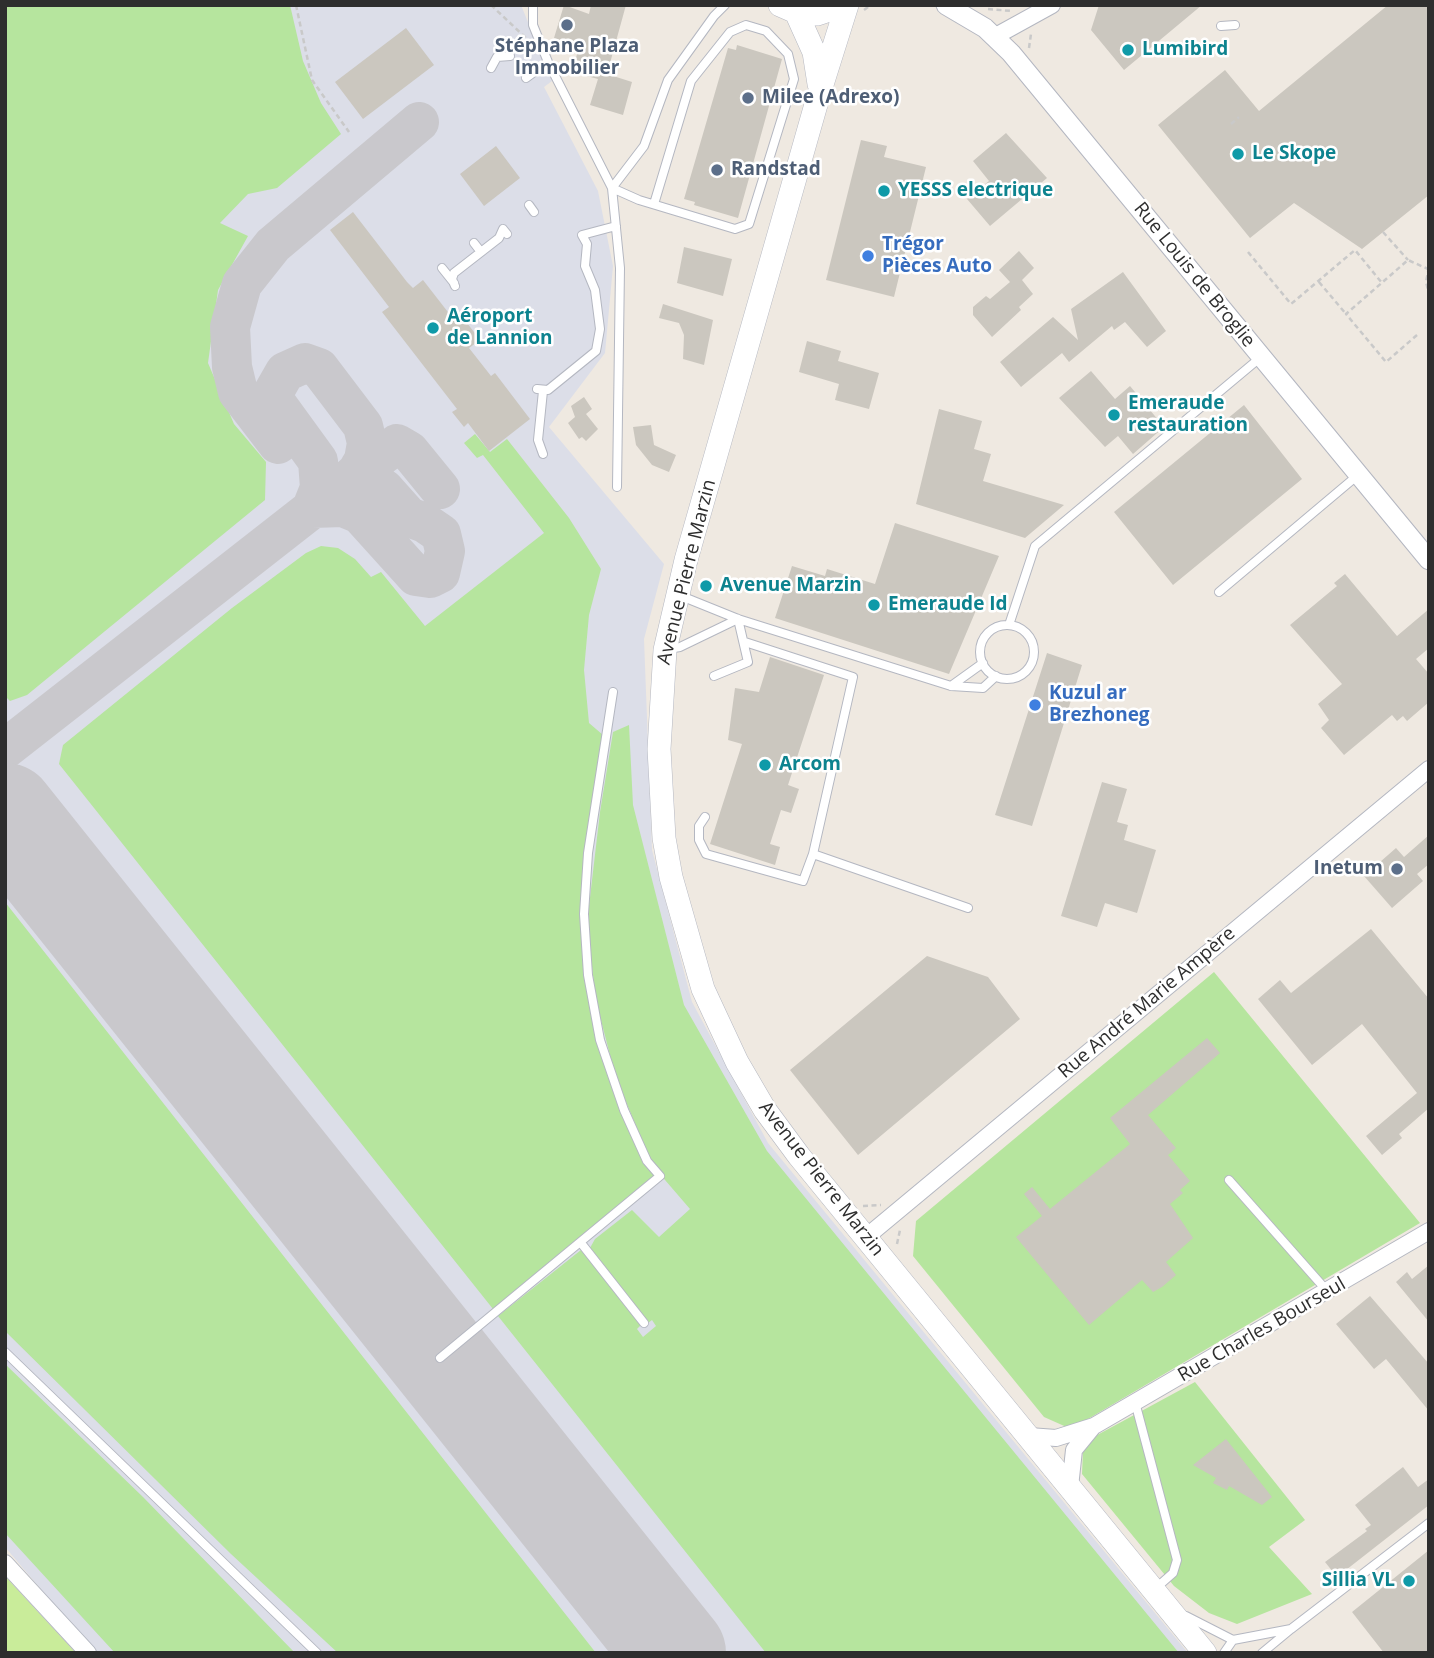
<!DOCTYPE html>
<html>
<head>
<meta charset="utf-8">
<style>
  body { margin:0 }
  #map { position:relative; width:1434px; height:1658px; overflow:hidden; background:#efe9e1; font-family:"Open Sans",sans-serif }
  canvas { display:block }
  .frame { position:absolute; inset:0; border:7px solid #2e2e2e; pointer-events:none }
</style>
</head>
<body>
<div id="map">
<canvas width="1434" height="1658"></canvas>
<div class="frame"></div>
</div>
<script>
const context = document.querySelector('canvas').getContext('2d');
context.lineJoin = 'round';
function fillPath(path, color) { context.fillStyle = color; context.fill(path, 'evenodd'); }
const poly = rows => new Path2D(rows.map(r => 'M' + r).join(''));
function stroke(path, color, width, dash) { context.strokeStyle = color; context.lineWidth = width; context.lineCap = dash ? 'butt' : 'round'; context.setLineDash(dash || []); context.stroke(path); }
function drawText(font, color, halo, rows, align = 'center') {
  context.font = font + ' "Open Sans",sans-serif'; context.lineWidth = 5; context.setLineDash([]); context.textBaseline = 'middle'; context.strokeStyle = halo; context.fillStyle = color; for (const [text, x, y, turn = 0] of rows) {
    context.save(); context.translate(x, y); context.rotate((+turn || 0) * Math.PI / 180); context.textAlign = isNaN(turn) ? turn : align; if (halo) context.strokeText(text, 0, 0); context.fillText(text, 0, 0); context.restore();
  }
}
fillPath(poly([
  [5,5,521,5,552,81,544,87,598,191,613,266,605,353,549,427,664,564,644,639,652,850,692,1002,768,1143,1188,1653,95,1653,5,1547]
]), '#dcdee8');
fillPath(poly([
  [5,5,290,5,303,61,321,103,341,134,277,188,248,194,220,223,248,236,218,290,208,363,234,424,266,462,265,500,27,695,10,701,5,696],
  [475,434,490,452,507,439,569,518,601,569,589,615,584,670,589,723,603,735,580,910,585,984,608,1076,634,1139,655,1177,493,1309,59,764,63,745,232,608,306,553,321,546,338,548,355,559,371,577,381,572,425,626,544,533,483,455,477,458,464,443],
  [629,725,633,805,684,1005,767,1151,1179,1653,766,1653,498,1316,581,1250,641,1325,637,1329,643,1337,656,1326,652,1320,648,1323,590,1248,595,1239,632,1210,659,1237,690,1209,659,1173,647,1152,616,1078,596,1001,587,923,600,812,613,732],
  [5,902,596,1653,338,1653,231,1554,5,1331],
  [1214,972,1420,1223,1071,1429,1044,1417,913,1256,916,1221],
  [5,1364,143,1497,295,1653,115,1653,5,1533],
  [1195,1382,1305,1520,1269,1547,1312,1594,1237,1624,1209,1613,1174,1586,1082,1474,1083,1451,1088,1440]
]), '#b6e59e');
fillPath(poly([
  [5,1576,76,1653,5,1653]
]), '#c9ec9a');
stroke(poly([
  [278,444,238,392,232,367,230,327,242,284,273,245,419,122],
  [350,479,397,444,409,451,440,489],
  [312,508,343,507,360,514,416,576,430,578,440,573,445,551,441,534,425,523,409,517,384,489,373,483,345,483],
  [5,749,345,483,357,472,364,460,367,443,363,426,319,368,305,363,285,372,273,393,273,399,318,461,320,488,312,508]
]), '#c9c8cc', 40);
stroke(poly([
  [5,814,675,1653]
]), '#c9c8cc', 102);
fillPath(poly([
  [564,5,589,14,591,5,626,5,607,74,632,82,623,115,590,105,598,79,572,72,579,47,554,38],
  [1099,5,1202,5,1124,70,1091,30],
  [1388,5,1429,5,1429,195,1362,249,1294,203,1250,238,1158,125,1225,70,1259,111],
  [406,28,434,65,363,119,335,82],
  [737,45,782,59,738,218,694,205,695,202,684,199,728,48,736,50],
  [1006,133,1047,178,990,226,967,199,989,181,973,161],
  [861,140,887,146,884,157,926,167,894,297,826,280],
  [496,146,520,178,484,206,460,174],
  [353,212,407,282,413,288,423,280,451,316,458,311,480,340,469,348,491,376,495,373,530,419,489,451,468,423,464,427,452,412,457,409,382,312,389,307,330,230],
  [684,247,732,259,723,296,677,283],
  [1019,251,1034,268,1022,280,1033,294,1019,307,1021,310,992,337,973,315,973,307,986,296,990,299,1010,282,999,270],
  [1123,272,1166,331,1147,347,1125,322,1114,330,1112,326,1069,362,1062,353,1021,387,1000,362,1053,317,1078,340,1071,309],
  [663,304,713,320,704,365,683,359,684,335,679,323,659,318],
  [807,341,841,351,838,361,879,373,869,409,835,400,839,384,799,372],
  [1091,371,1115,399,1130,386,1164,427,1133,454,1118,436,1105,447,1059,398],
  [584,397,592,409,586,414,598,429,586,441,582,437,579,439,568,423,575,417,571,406],
  [1244,405,1302,479,1173,585,1114,512],
  [939,409,982,421,974,449,991,454,983,481,1064,505,1025,538,916,504],
  [651,425,654,445,676,455,669,472,652,465,636,445,633,427],
  [895,523,999,556,949,674,775,618,792,566,825,576,827,569,875,584],
  [1345,574,1397,636,1429,609,1429,648,1416,659,1429,674,1429,702,1407,721,1403,716,1397,721,1392,715,1344,755,1321,728,1329,720,1318,704,1342,684,1290,625,1337,586,1334,583],
  [1047,653,1082,665,1032,826,995,815],
  [770,657,824,675,788,785,799,789,791,813,781,810,770,844,780,847,775,865,710,844,742,744,728,740,735,688,759,692],
  [1102,782,1127,789,1117,822,1128,825,1124,840,1156,850,1137,913,1105,903,1097,927,1061,916],
  [1429,835,1429,864,1417,874,1423,881,1392,908,1364,876,1396,848,1404,857],
  [1371,929,1429,999,1429,1108,1399,1134,1402,1138,1382,1155,1366,1136,1417,1093,1362,1024,1312,1065,1258,999,1280,980,1291,993],
  [927,956,988,977,1020,1019,858,1155,790,1070],
  [1207,1038,1220,1053,1148,1115,1176,1148,1168,1155,1190,1181,1180,1190,1183,1193,1170,1204,1193,1238,1166,1262,1176,1275,1162,1287,1153,1292,1142,1280,1089,1325,1016,1237,1042,1216,1024,1194,1032,1187,1050,1209,1130,1144,1110,1118],
  [1429,1265,1429,1322,1396,1282,1407,1272,1412,1279],
  [1370,1296,1429,1364,1429,1411,1386,1359,1374,1369,1336,1324],
  [1226,1439,1272,1497,1262,1505,1229,1486,1227,1490,1213,1483,1216,1478,1193,1465],
  [1403,1467,1418,1487,1429,1479,1429,1505,1337,1577,1325,1562,1367,1531,1365,1529,1371,1525,1355,1505],
  [1429,1550,1429,1653,1384,1653,1352,1612]
]), '#cbc7bf');
const service = poly([
  [533,5,533,25,548,62,612,188,620,268,617,487],
  [1221,26,1235,25],
  [491,68,497,57,510,56],
  [526,78,548,62],
  [612,188,639,200,735,229,749,224,794,79,788,54,766,31,746,25,730,32,691,81,654,204],
  [612,188,644,146,668,80,714,16,725,5],
  [529,205,534,212],
  [474,243,481,252],
  [442,268,454,283],
  [455,286,452,279,454,273,499,238,503,229,507,234],
  [537,389,548,390,596,351,600,329,595,290,585,266,587,244,582,235,616,226],
  [543,391,538,440,543,454],
  [1219,592,1358,475],
  [681,596,738,619,951,686,983,688,996,676],
  [1009,625,1035,546,1261,357],
  '980 652a27 27 0 1 1 54 0a27 27 0 1 1-54 0Z',
  [745,642,853,677,813,854],
  [668,649,680,647,738,619],
  [714,676,748,662,738,619],
  [951,686,983,663],
  [705,817,699,826,699,840,706,854,803,881,813,854,968,908],
  [1229,1180,1328,1292],
  [581,1243,644,1323],
  [5,1352,317,1653],
  [440,1358,660,1176,647,1161,624,1110,600,1040,588,975,584,914,588,853,613,692],
  [1135,1402,1177,1560,1173,1573,1156,1588],
  [1186,1616,1233,1640],
  [1291,1629,1429,1523],
  [1224,1653,1233,1640,1291,1629,1262,1653]
]);
const minor = poly([
  [994,37,1052,5],
  [865,1238,1429,769],
  [1029,1436,1056,1438,1094,1426,1429,1231],
  [1070,1487,1074,1450,1092,1428],
  [5,1563,88,1653]
]);
const tertiary = poly([
  [946,5,985,28,1011,53,1429,560]
]);
const secondary = poly([
  [780,5,796,12,817,14,844,5],
  [847,5,819,94,686,560,665,650,659,749,664,838,671,877,703,989,737,1062,765,1110,799,1156,1205,1653],
  [796,12,814,52,819,84]
]);
stroke(service, '#b4b7c1', 10);
stroke(minor, '#b4b7c1', 18);
stroke(tertiary, '#b4b7c1', 21);
stroke(secondary, '#b4b7c1', 24);
stroke(poly([
  [296,5,312,80,349,132],
  [491,5,526,38],
  [988,9,1012,11],
  [864,10,871,5],
  [1029,48,1031,34],
  [1231,124,1239,117],
  [1383,232,1408,260],
  [1248,252,1291,304,1355,250,1382,283],
  [1429,267,1426,282,1429,294],
  [1319,282,1346,314],
  [1417,335,1386,362,1346,314,1408,260,1428,269],
  [863,1206,881,1205],
  [897,1244,900,1230]
]), '#c9c9c9', 2.5, [5, 3.5]);
stroke(service, '#fff', 8);
stroke(minor, '#fff', 16);
stroke(tertiary, '#fff', 19);
stroke(secondary, '#fff', 23);
for (const [x, y, r, color] of [
  [567,25,7,"#5c6f8a"],
  [1128,50,7,"#0f9aa8"],
  [748,98,7,"#5c6f8a"],
  [1238,154,7,"#0f9aa8"],
  [717,170,7,"#5c6f8a"],
  [884,191,7,"#0f9aa8"],
  [868,256,7,"#3f7fe0"],
  [433,328,7,"#0f9aa8"],
  [1114,415,7,"#0f9aa8"],
  [706,586,7,"#0f9aa8"],
  [874,605,7,"#0f9aa8"],
  [1035,705,7,"#3f7fe0"],
  [765,765,7,"#0f9aa8"],
  [1397,869,7,"#5c6f8a"],
  [1409,1581,7,"#0f9aa8"]
]) { const dot = new Path2D(); dot.arc(x, y, r, 0, 2 * Math.PI); context.fillStyle = color; context.fill(dot); stroke(dot, '#fff', 2.5); }
drawText('bold 19px', '#4e5e75', '#fff', [
  ["Stéphane Plaza",567,47,"center"],
  ["Immobilier",567,69,"center"],
  ["Milee (Adrexo)",762,98],
  ["Randstad",731,170],
  ["Inetum",1383,869,"right"]
], 'left');
drawText('bold 19px', '#0d838f', '#fff', [
  ["Lumibird",1142,50],
  ["Le Skope",1252,154],
  ["YESSS electrique",898,191],
  ["Aéroport",447,317],
  ["de Lannion",447,339],
  ["Emeraude",1128,404],
  ["restauration",1128,426],
  ["Avenue Marzin",720,586],
  ["Emeraude Id",888,605],
  ["Arcom",779,765],
  ["Sillia VL",1395,1581,"right"]
], 'left');
drawText('bold 19px', '#366cbe', '#fff', [
  ["Trégor",882,245],
  ["Pièces Auto",882,267],
  ["Kuzul ar",1049,694],
  ["Brezhoneg",1049,716]
], 'left');
drawText('19px', '#2e2e2e', '#fff', [
  ["Rue Louis de Broglie",1194,275,51],
  ["Avenue Pierre Marzin",687,572,-76],
  ["Rue André Marie Ampère",1147,1003,-40],
  ["Avenue Pierre Marzin",821,1179,52],
  ["Rue Charles Bourseul",1262,1330,-30]
]);
</script>
</body>
</html>
